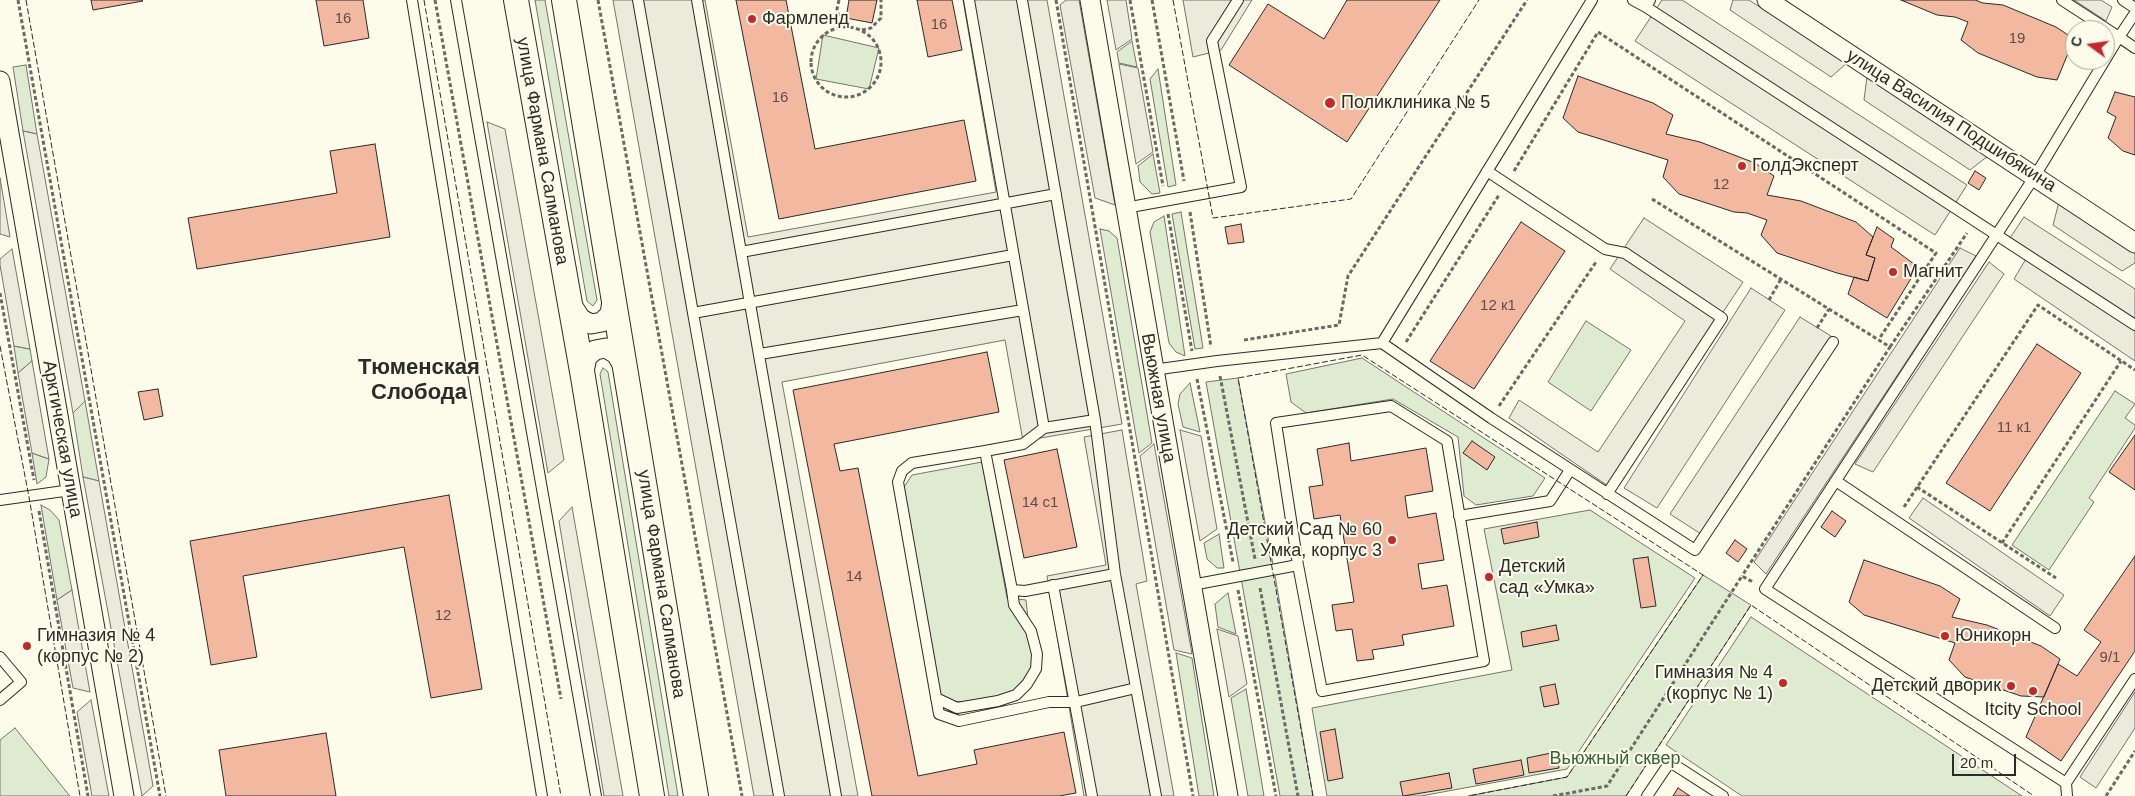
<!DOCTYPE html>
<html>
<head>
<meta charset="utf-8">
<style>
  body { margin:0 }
  #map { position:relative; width:2135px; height:796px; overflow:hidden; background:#fdfbea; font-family:Arial,sans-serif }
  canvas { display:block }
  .north { position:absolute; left:2065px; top:20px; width:50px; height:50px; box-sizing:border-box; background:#fdfbea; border:1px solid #a9a89e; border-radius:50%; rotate:284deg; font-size:14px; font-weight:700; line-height:20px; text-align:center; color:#2b2b2b }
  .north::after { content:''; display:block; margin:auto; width:18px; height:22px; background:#c62828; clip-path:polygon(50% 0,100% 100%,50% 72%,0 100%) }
  .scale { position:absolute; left:1952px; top:754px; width:64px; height:22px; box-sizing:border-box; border:2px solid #2b2b2b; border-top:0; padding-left:6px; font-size:15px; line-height:18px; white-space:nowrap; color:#2b2b2b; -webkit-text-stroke:4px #fdfbea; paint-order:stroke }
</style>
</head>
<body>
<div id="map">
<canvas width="2135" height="796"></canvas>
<div class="north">С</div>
<div class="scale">20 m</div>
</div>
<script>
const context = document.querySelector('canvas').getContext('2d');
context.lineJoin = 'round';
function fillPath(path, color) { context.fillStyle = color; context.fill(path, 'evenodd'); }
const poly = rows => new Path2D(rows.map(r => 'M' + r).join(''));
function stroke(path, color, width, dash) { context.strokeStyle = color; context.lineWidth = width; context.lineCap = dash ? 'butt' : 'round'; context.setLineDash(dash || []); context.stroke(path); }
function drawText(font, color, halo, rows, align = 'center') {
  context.font = font + ' Arial,sans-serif'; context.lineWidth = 4; context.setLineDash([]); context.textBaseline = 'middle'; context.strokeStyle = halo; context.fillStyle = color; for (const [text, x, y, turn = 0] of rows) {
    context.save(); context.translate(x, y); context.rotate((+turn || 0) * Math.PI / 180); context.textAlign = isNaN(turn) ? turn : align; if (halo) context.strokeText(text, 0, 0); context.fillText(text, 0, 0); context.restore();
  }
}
const green = poly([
  [535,0,545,0,597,300,593,306,587,301,535,0],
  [823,35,879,48,869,89,816,79,823,35],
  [1132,41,1137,67,1119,63,1117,52,1132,41],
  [26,65,37,134,23,131,13,67,26,65],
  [1158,69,1176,185,1168,187,1150,79,1158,69],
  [1153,154,1160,193,1152,194,1140,182,1138,166,1153,154],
  [1181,212,1203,348,1195,349,1172,214,1181,212],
  [1164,216,1185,356,1176,352,1169,343,1150,232,1154,222,1164,216],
  [1100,229,1109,231,1117,238,1152,443,1139,453,1100,229],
  [1586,321,1631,350,1591,411,1548,382,1586,321],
  [14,346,30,349,32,361,18,373,14,346],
  [1362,358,1545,478,1533,496,1476,505,1464,496,1458,437,1393,399,1306,413,1291,402,1286,374,1362,358],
  [603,368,608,372,678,796,669,796,600,374,603,368],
  [1238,378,1274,570,1313,796,1280,796,1206,382,1238,378],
  [1190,383,1200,432,1183,427,1178,404,1180,394,1190,383],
  [2115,391,2135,404,2125,418,2135,425,2135,428,2089,498,2094,502,2049,570,2012,545,2115,391],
  [85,401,99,481,83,477,73,413,85,401],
  [32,453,49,459,46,477,37,484,32,453],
  [982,462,1007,598,1026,600,1033,665,1023,685,1014,693,966,702,949,701,938,695,904,487,912,475,982,462],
  [41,505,50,510,59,520,72,590,57,600,41,505],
  [1590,510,1695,578,1567,769,1421,796,1327,796,1312,708,1512,670,1484,529,1590,510],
  [1219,534,1224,568,1217,568,1207,559,1204,543,1219,534],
  [1703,575,1751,605,1626,796,1468,796,1567,777,1703,575],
  [1228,593,1236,634,1218,627,1215,604,1228,593],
  [1751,617,2022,796,1742,796,1666,745,1751,617],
  [1176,653,1192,658,1214,796,1199,796,1176,653],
  [1246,689,1264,796,1248,796,1231,698,1246,689],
  [15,728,69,795,70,796,0,796,0,740,15,728]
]);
fillPath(green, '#deebd1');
stroke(green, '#74746e', 1);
const parking = poly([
  [613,0,705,0,748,237,996,192,963,0,1047,0,1122,424,1023,441,1005,340,782,382,858,796,754,796,613,0],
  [1066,0,1079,0,1115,205,1095,198,1060,5,1066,0],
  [1107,0,1126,0,1132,39,1116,50,1107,0],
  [1183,0,1252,0,1221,50,1193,57,1183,0],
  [1662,0,1682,0,1967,185,1935,235,1635,41,1662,0],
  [1733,0,1749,0,1847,63,1831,77,1730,10,1733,0],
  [2074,0,2101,0,2112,7,2106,21,2074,0],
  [1119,64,1138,68,1153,152,1136,164,1119,64],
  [1867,77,1988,156,1970,170,1864,100,1867,77],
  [487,122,505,129,564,460,548,473,487,122],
  [23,131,37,134,85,401,73,413,23,131],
  [0,178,10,237,0,234,0,178],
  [2059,202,2135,252,2135,263,2122,271,2053,225,2059,202],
  [2024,217,2135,289,2135,361,2014,279,2030,252,2010,238,2024,217],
  [1644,218,1743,282,1608,486,1509,418,1519,400,1598,452,1685,321,1610,269,1644,218],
  [1960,248,1976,256,1766,574,1754,562,1960,248],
  [12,249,30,349,14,346,0,265,0,259,12,249],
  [1989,262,2004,274,1873,472,1855,464,1989,262],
  [1751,288,1785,310,1657,508,1624,488,1751,288],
  [1800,317,1831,336,1701,534,1670,514,1800,317],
  [32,361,49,459,32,453,18,373,32,361],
  [1122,430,1147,581,1136,584,1174,796,1084,796,1047,576,1106,565,1084,437,1122,430],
  [1180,430,1201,436,1217,529,1200,541,1180,430],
  [1154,444,1192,654,1174,650,1140,456,1154,444],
  [83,477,99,481,153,786,142,796,83,477],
  [1923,498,2064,595,2050,616,1909,518,1923,498],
  [572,507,623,796,604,796,559,521,572,507],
  [72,590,90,692,73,688,57,600,72,590],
  [1217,629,1238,636,1247,684,1229,697,1217,629],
  [2135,692,2135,728,2096,788,2080,777,2135,692],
  [91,700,109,796,92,796,77,712,91,700]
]);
fillPath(parking, '#eceadb');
stroke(parking, '#74746e', 1);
const building = poly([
  [91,0,142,0,143,1,93,10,91,0],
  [316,0,363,0,369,38,324,46,316,0],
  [736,0,786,0,815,149,964,120,976,181,779,219,736,0],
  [849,0,877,0,872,23,846,18,849,0],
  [917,0,952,0,962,50,928,57,917,0],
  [1347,0,1440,0,1347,142,1229,65,1268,4,1324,39,1347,0],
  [1901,0,1975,0,1983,3,2003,5,2056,27,2074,39,2057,80,2037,77,1978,53,1961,40,1968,22,1955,17,1937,15,1901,0],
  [1578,76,1653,103,1673,115,1666,134,1700,142,1755,163,1774,176,1767,195,1801,201,1856,222,1873,237,1866,255,1875,258,1868,281,1837,273,1777,253,1761,235,1767,220,1747,213,1734,212,1679,194,1663,177,1668,160,1578,132,1563,118,1578,76],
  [2115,92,2135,97,2135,155,2123,151,2108,138,2116,117,2107,112,2115,92],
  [375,144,390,237,197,269,188,218,337,193,330,151,375,144],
  [1975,171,1986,178,1979,190,1968,183,1975,171],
  [1521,222,1565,251,1474,389,1430,361,1521,222],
  [1241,224,1244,242,1228,244,1225,227,1241,224],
  [1877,227,1894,239,1891,247,1918,267,1887,318,1848,294,1854,277,1868,281,1875,258,1866,255,1877,227],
  [2037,344,2081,373,1990,511,1946,483,2037,344],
  [987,352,999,412,834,444,840,471,858,468,918,776,977,764,974,750,1064,732,1076,793,1059,796,872,796,793,390,987,352],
  [158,389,163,416,144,420,138,392,158,389],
  [2135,435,2135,490,2109,472,2135,435],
  [1472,441,1495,457,1487,470,1463,453,1472,441],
  [1349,443,1351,461,1426,448,1433,491,1405,496,1408,518,1436,513,1444,560,1418,564,1422,589,1447,585,1454,626,1402,635,1404,645,1372,650,1374,659,1357,661,1352,629,1336,631,1332,605,1354,602,1340,515,1314,519,1309,487,1323,485,1317,449,1349,443],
  [1057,449,1077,547,1024,558,1004,460,1057,449],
  [449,495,482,689,431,698,404,547,243,576,257,657,211,665,190,541,449,495],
  [1832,511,1846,521,1835,537,1821,527,1832,511],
  [1537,522,1539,537,1504,544,1501,529,1537,522],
  [1735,540,1747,549,1738,562,1726,553,1735,540],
  [2135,556,2135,651,2061,761,2026,737,2058,664,2077,676,2101,642,2084,630,2135,556],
  [1648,557,1656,606,1641,608,1633,559,1648,557],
  [1864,560,1940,586,1960,599,1952,617,1987,625,2041,646,2060,659,2044,697,2021,696,1965,677,1949,660,1955,643,1864,615,1849,602,1864,560],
  [1556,625,1559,640,1523,647,1521,632,1556,625],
  [1555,684,1559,704,1544,707,1540,687,1555,684],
  [1335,729,1343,778,1328,781,1320,732,1335,729],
  [326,733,336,796,226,796,219,750,326,733],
  [1556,752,1559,768,1529,773,1527,758,1556,752],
  [1521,760,1524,775,1476,784,1473,769,1521,760],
  [1449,773,1452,788,1403,796,1400,782,1449,773],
  [1678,788,1690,796,1673,796,1678,788]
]);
fillPath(building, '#f2b8a0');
stroke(building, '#2b2b2b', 1);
const service = poly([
  [412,0,542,796],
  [456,0,596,796],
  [638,0,693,313],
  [697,0,836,796],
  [969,0,1044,428],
  [1022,0,1095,420,1115,574,1156,796],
  [1633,0,1646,7,1650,0],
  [2062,0,2119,37,2135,13],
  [2123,0,2135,8],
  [1646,7,2135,325],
  [1487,171,1605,249,1625,253,1722,318,1607,494],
  [1125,208,1241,187,1212,41,1238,0],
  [741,252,1056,194],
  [1382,343,1592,0],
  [760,354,1023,310],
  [1153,370,1217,361,1382,343,1491,418,1695,550,1833,342],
  [1391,406,1447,441,1484,661,1322,691,1298,565,1276,423,1391,406],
  [1095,420,1044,428,1023,444,985,451,1012,590,1025,591,1115,574],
  [985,451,912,463,902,471,898,482,939,714,959,721,1049,702,1076,702,1136,688],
  [1836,481,2055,628],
  [0,500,71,490],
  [1459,516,1550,501,1570,470],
  [1053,585,1092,796],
  [1192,585,1298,565],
  [0,657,21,682,0,700],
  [936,698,957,708,998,701,1016,695,1027,684,1036,669,1037,654,1031,631,1014,605,1012,590],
  [2066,783,2135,679],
  [779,796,693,313,1013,255],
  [1647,796,1670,762,1723,796],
  [2067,796,2066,783,1765,589,2035,176,2119,37,2135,48]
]);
const minor = poly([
  [1090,0,1228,796],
  [1767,0,2135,243],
  [0,81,124,796],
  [570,302,581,319,591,324,602,322,610,314,613,295],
  [583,376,587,357,595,350,606,348,616,354,625,369]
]);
const tertiary = poly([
  [516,0,583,377,652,796],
  [564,0,696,796]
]);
stroke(service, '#2b2b2b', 12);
stroke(minor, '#2b2b2b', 21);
stroke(tertiary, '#2b2b2b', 26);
stroke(poly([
  [18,0,160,796],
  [435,0,561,699],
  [598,0,742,796],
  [839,0,837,9,839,17,849,27],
  [1056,0,1193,796],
  [1130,0,1163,186],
  [1152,0,1184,181],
  '811 62a35 35 0 1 1 70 0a35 35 0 1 1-70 0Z',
  [862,30,871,28,881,18,881,0],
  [1514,171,1598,32,1936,253,1879,339],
  [1652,199,1890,347,1742,576],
  [1190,212,1211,347],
  [1168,214,1192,351],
  [0,293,34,480],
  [1769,300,1781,279],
  [1817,328,1829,309],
  [1244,340,1339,325,1348,276,1527,0],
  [1406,342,1499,195],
  [1890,347,1967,233],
  [1220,376,1255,559],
  [1197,379,1233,562],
  [1499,406,1596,262],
  [1917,487,2056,578],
  [1904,507,2038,305,2135,370],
  [39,511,88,796],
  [2002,543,2121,361],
  [1260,588,1298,796],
  [1238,590,1276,796],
  [1553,796,1607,786,1742,576,1753,582],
  [2106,796,2135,751]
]), '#6a6964', 3, [4, 2.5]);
stroke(service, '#fdfbea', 10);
stroke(minor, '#fdfbea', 19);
stroke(tertiary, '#fdfbea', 24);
stroke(poly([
  [26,0,166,796],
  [424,0,561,796],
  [1173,0,1213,218,1351,199,1479,0],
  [0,346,29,497,80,796],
  [1313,796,1238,378,1362,355,1703,575,1567,777,1468,796],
  [1626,796,1751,605,2034,796]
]), '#2b2b2b', 1, [6, 2.5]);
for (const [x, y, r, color] of [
  [752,19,5,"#c62828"],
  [1330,103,6,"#c62828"],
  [1742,166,5,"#c62828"],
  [1893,272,5,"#c62828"],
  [1392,540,5,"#c62828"],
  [1489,577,5,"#c62828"],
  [1945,636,5,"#c62828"],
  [27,646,5,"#c62828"],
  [1783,683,5,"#c62828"],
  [2011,686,5,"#c62828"],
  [2033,691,5,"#c62828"]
]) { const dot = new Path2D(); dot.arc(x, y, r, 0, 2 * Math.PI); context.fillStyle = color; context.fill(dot); stroke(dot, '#fdfbea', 2); }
drawText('15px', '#5d4e48', null, [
  ["16",343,19],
  ["16",939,25],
  ["19",2017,39],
  ["16",780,98],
  ["12",1721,185],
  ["12 к1",1498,306],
  ["11 к1",2014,428],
  ["14 с1",1040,503],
  ["14",854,577],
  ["12",443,616],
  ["9/1",2110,658]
]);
drawText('18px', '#2b2b2b', '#fdfbea', [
  ["Фармленд",762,19],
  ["Поликлиника № 5",1341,103],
  ["ГолдЭксперт",1752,166],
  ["Магнит",1903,272],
  ["Детский Сад № 60",1382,530,"right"],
  ["Умка, корпус 3",1382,551,"right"],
  ["Детский",1499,567],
  ["сад «Умка»",1499,588],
  ["Гимназия № 4",37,636],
  ["(корпус № 2)",37,657],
  ["Юникорн",1955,636],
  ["Гимназия № 4",1773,673,"right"],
  ["(корпус № 1)",1773,694,"right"],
  ["Детский дворик",2001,686,"right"],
  ["Itcity School",2033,710,"center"]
], 'left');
drawText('18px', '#2b2b2b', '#fdfbea', [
  ["улица Василия Подшибякина",1951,121,33],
  ["улица Фармана Салманова",542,151,80],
  ["Вьюжная улица",1158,398,80],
  ["Арктическая улица",62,439,80],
  ["улица Фармана Салманова",661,584,81]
]);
drawText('18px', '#34623c', '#fdfbea', [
  ["Вьюжный сквер",1615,759]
]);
drawText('bold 22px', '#2b2b2b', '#fdfbea', [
  ["Тюменская",419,368],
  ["Слобода",419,393]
]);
</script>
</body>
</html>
